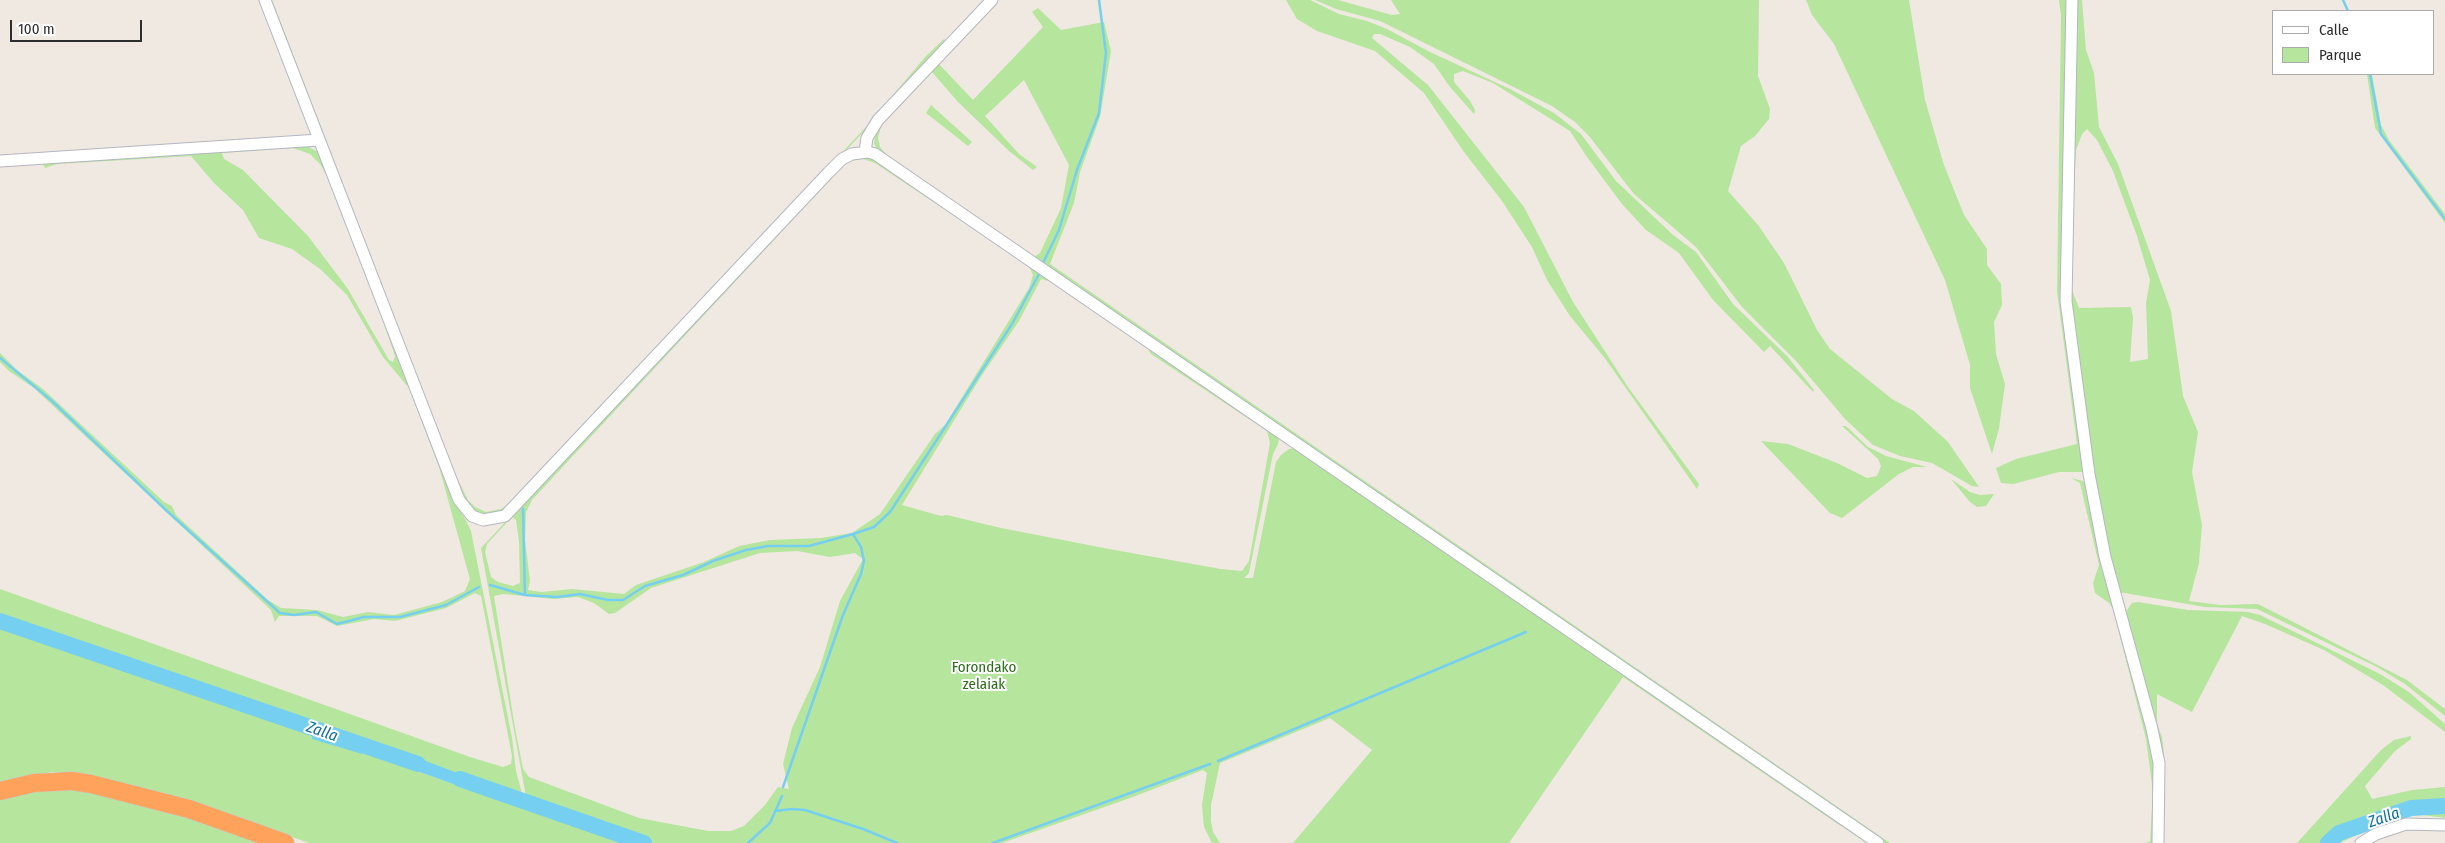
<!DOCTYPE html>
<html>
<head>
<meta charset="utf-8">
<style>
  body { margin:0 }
  #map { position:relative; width:2445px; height:843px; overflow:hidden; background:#efe9e1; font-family:"Fira Sans Condensed",sans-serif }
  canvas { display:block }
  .legend { position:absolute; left:2272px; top:10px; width:162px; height:65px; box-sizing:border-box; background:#fff; border:1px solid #ababab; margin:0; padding:6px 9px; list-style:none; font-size:15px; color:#2e2e2e }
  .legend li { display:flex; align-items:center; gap:10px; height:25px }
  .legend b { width:25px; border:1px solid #ababab }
  .scale { position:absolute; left:10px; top:20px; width:132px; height:22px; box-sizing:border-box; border:2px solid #2e2e2e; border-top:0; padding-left:6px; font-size:15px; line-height:18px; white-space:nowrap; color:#2e2e2e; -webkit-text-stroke:4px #fff; paint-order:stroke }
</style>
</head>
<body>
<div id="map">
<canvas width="2445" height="843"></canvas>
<ul class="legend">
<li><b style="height:6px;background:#fff"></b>Calle</li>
<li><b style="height:14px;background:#b6e59e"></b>Parque</li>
</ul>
<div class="scale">100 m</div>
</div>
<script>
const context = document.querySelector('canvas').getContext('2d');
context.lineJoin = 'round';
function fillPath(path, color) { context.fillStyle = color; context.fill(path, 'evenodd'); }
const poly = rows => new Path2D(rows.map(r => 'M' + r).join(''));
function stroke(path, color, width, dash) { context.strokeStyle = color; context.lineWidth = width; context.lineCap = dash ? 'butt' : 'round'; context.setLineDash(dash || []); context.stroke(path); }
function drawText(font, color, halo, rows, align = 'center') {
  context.font = font + ' "Fira Sans Condensed",sans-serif'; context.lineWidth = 4; context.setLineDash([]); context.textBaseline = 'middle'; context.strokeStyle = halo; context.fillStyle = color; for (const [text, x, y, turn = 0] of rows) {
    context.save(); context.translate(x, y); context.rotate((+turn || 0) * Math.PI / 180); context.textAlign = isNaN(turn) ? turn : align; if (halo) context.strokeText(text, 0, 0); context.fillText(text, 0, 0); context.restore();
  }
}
fillPath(poly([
  [268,0,272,0,455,474,468,500,475,507,486,512,501,509,513,501,866,127,926,56,945,38,942,46,869,126,504,512,488,515,480,514,470,508,461,497],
  [1286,0,1310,0,1339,14,1367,21,1387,29,1430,52,1510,89,1554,113,1581,134,1616,181,1673,235,1696,252,1733,304,1787,356,1814,390,1813,392,1770,346,1764,352,1713,300,1679,253,1646,230,1622,204,1587,157,1570,131,1493,83,1463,71,1454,74,1454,82,1470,101,1475,110,1474,114,1450,87,1434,64,1410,47,1380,34,1374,34,1372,38,1428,85,1524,207,1573,302,1628,387,1699,484,1697,489,1604,357,1570,316,1547,280,1532,247,1502,201,1464,152,1424,93,1375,51,1317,31,1297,19],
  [1315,0,1338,0,1392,15,1400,14,1391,0,1759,0,1758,76,1770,109,1769,119,1755,136,1741,146,1728,191,1758,225,1784,263,1817,330,1830,349,1892,399,1914,411,1948,442,1979,487,1972,486,1932,463,1900,456,1873,445,1845,419,1797,362,1742,307,1696,247,1634,194,1589,136,1575,122,1552,106,1380,21,1336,9],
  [1806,0,1909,0,1925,100,1944,165,1964,215,1987,249,1987,265,2001,284,2002,305,1994,322,1996,354,2005,384,1999,428,1992,454,1970,388,1970,365,1945,280,1834,44,1812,15],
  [2059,0,2068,0,2061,249,2062,298,2083,472,2059,472,2013,484,2001,483,1996,468,2016,459,2077,444,2057,291,2061,16],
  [2074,0,2082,0,2086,50,2094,73,2099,127,2118,164,2171,311,2183,396,2198,432,2192,472,2202,525,2199,563,2189,601,2220,605,2258,604,2407,680,2445,709,2445,716,2405,684,2377,667,2257,609,2205,607,2119,592,2102,522,2082,394,2068,272,2077,50],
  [2087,129,2097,140,2113,171,2137,236,2150,280,2146,303,2148,359,2130,362,2133,318,2131,307,2079,308,2072,290,2070,264,2076,150,2082,134],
  [1038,8,1061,30,1104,22,1111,51,1100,117,1080,172,1074,203,1050,264,1890,843,1884,843,877,150,874,143,877,126,938,63,973,100,1043,27,1032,12],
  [932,72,958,102,1009,151,1033,170,1037,167,1019,154,985,116,1024,80,1069,165,1061,208,1040,253,1034,257,888,156,880,147,878,138,881,126],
  [2367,74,2372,74,2381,125,2389,140,2445,214,2445,223,2375,128],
  [931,105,972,142,968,146,926,113],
  [305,145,320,153,450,489,471,531,512,738,516,771,523,797,526,797,481,548,827,179,849,159,867,157,878,161,1279,438,1278,444,1273,454,1249,573,1244,578,1253,578,1276,462,1281,455,1289,449,1296,448,1872,843,1867,843,1832,820,1623,677,1509,843,1293,843,1372,750,1330,718,1220,763,1211,805,1211,821,1213,832,1220,843,1212,843,1204,827,1202,805,1207,773,1203,770,1130,798,1002,843,309,843,181,798,82,774,53,772,19,777,0,783,0,589,470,757,503,767,511,764,512,756,481,596,475,593,446,608,395,621,374,619,337,626,317,616,279,616,275,622,271,610,34,388,9,371,0,362,0,353,17,370,43,389,164,502,172,506,176,515,268,600,281,608,317,610,343,617,368,612,394,615,442,602,465,591,470,579,439,467,409,388,383,357,347,295,320,269,292,249,259,238,243,210,214,183,191,156,57,164,45,168,43,164,48,162],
  [293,148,310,154,320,164,328,178,378,307,395,356,393,362,389,360,348,289,308,236,243,170,224,159,222,153],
  [863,159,875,163,1029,266,1033,275,1029,288,945,425,935,434,880,514,852,533,821,538,770,540,739,546,704,562,636,585,624,594,572,589,542,592,528,590,530,581,525,540,526,512,532,500,840,169,850,161],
  [1041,279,1052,282,1148,349,1151,354,1267,431,1270,443,1262,488,1249,561,1242,571,1221,569,1109,549,1001,528,947,515,941,516,902,505,982,375,1019,321],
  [512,517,516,520,519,542,520,583,513,586,498,582,491,577,485,552,487,544],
  [797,551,830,557,855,553,863,559,840,601,820,667,792,728,783,764,789,789,778,787,765,805,744,826,731,831,708,831,639,818,529,777,523,769,515,728,494,596,503,594,553,599,578,597,594,603,609,614,615,613,651,588,760,553],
  [400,752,482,782,478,793,392,762],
  [1842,426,1846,426,1868,447,1886,456,1927,467,1913,467,1899,474,1842,518,1830,513,1761,441,1788,444,1837,463,1867,478,1877,476,1881,466,1878,459],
  [2071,478,2083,481,2088,487,2149,735,2155,774,2154,843,2146,843,2150,841,2153,792,2146,739,2113,609,2109,603,2095,593,2093,583,2099,565,2080,483],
  [1951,479,1970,492,1980,495,1994,494,1986,506,1977,507,1970,502],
  [2138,602,2188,610,2248,612,2260,615,2380,674,2409,692,2445,724,2445,732,2383,685,2324,650,2265,624,2242,616,2192,712,2157,694,2157,724,2162,737,2164,754,2164,843,2162,843,2163,784,2126,621,2127,610,2132,603],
  [2411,736,2411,739,2395,751,2365,786,2372,799,2412,790,2445,787,2445,818,2422,815,2395,816,2340,843,2297,843,2381,750,2394,740],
  [60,787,127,798,267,843,0,843,0,797]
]), '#b6e59e');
fillPath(poly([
  [300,721,362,744,362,754,312,739,312,736,303,733],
  [399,751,482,782,478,793,392,762,397,758]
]), '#75cff0');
stroke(poly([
  [2343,0,2348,11],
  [2370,74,2381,134,2445,219],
  [1043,263,1059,230,1077,170,1099,113,1106,53,1099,0],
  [0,358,52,401,168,512,280,613,294,615,316,612,337,624,364,617,400,617,446,605,479,587],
  [523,509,525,595],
  [490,585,525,595,557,597,580,594,608,600,623,600,645,586,683,575,713,561,746,550,768,546,809,546,853,534],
  [1218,761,1526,632],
  [783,787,843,615,861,574,864,561,861,547,853,534,874,527,890,512,1012,324,1039,274],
  [775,811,792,809,805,810,863,829,897,843],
  [748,843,770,823,782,796],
  [993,843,1210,764]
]), '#75cff0', 2.5);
stroke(poly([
  [0,621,418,764],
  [460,779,644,843],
  [2328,843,2339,833,2411,808,2445,806]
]), '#75cff0', 16);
const minor = poly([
  [265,0,459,500,472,516,483,520,505,516,828,173,842,159,852,154,868,152,875,154,1878,843],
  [2072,0,2066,301,2089,474,2105,557,2152,729,2159,763,2158,843],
  [865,152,867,138,878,120,992,0],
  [0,161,319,140],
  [2361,843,2376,834,2406,824,2445,825]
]);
const highway = poly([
  [0,791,34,783,72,781,91,784,189,809,285,843]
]);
stroke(minor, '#b4b7c1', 13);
stroke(highway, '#c9c9c9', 19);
stroke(minor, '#fff', 11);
stroke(highway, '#ffa35c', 18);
drawText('15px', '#2c6e1b', '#fff', [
  ["Forondako",984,668],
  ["zelaiak",984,685]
]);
drawText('italic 16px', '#0d6fa3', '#fff', [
  ["Zalla",322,732,19],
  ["Zalla",2384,818,-19]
]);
</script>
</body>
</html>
